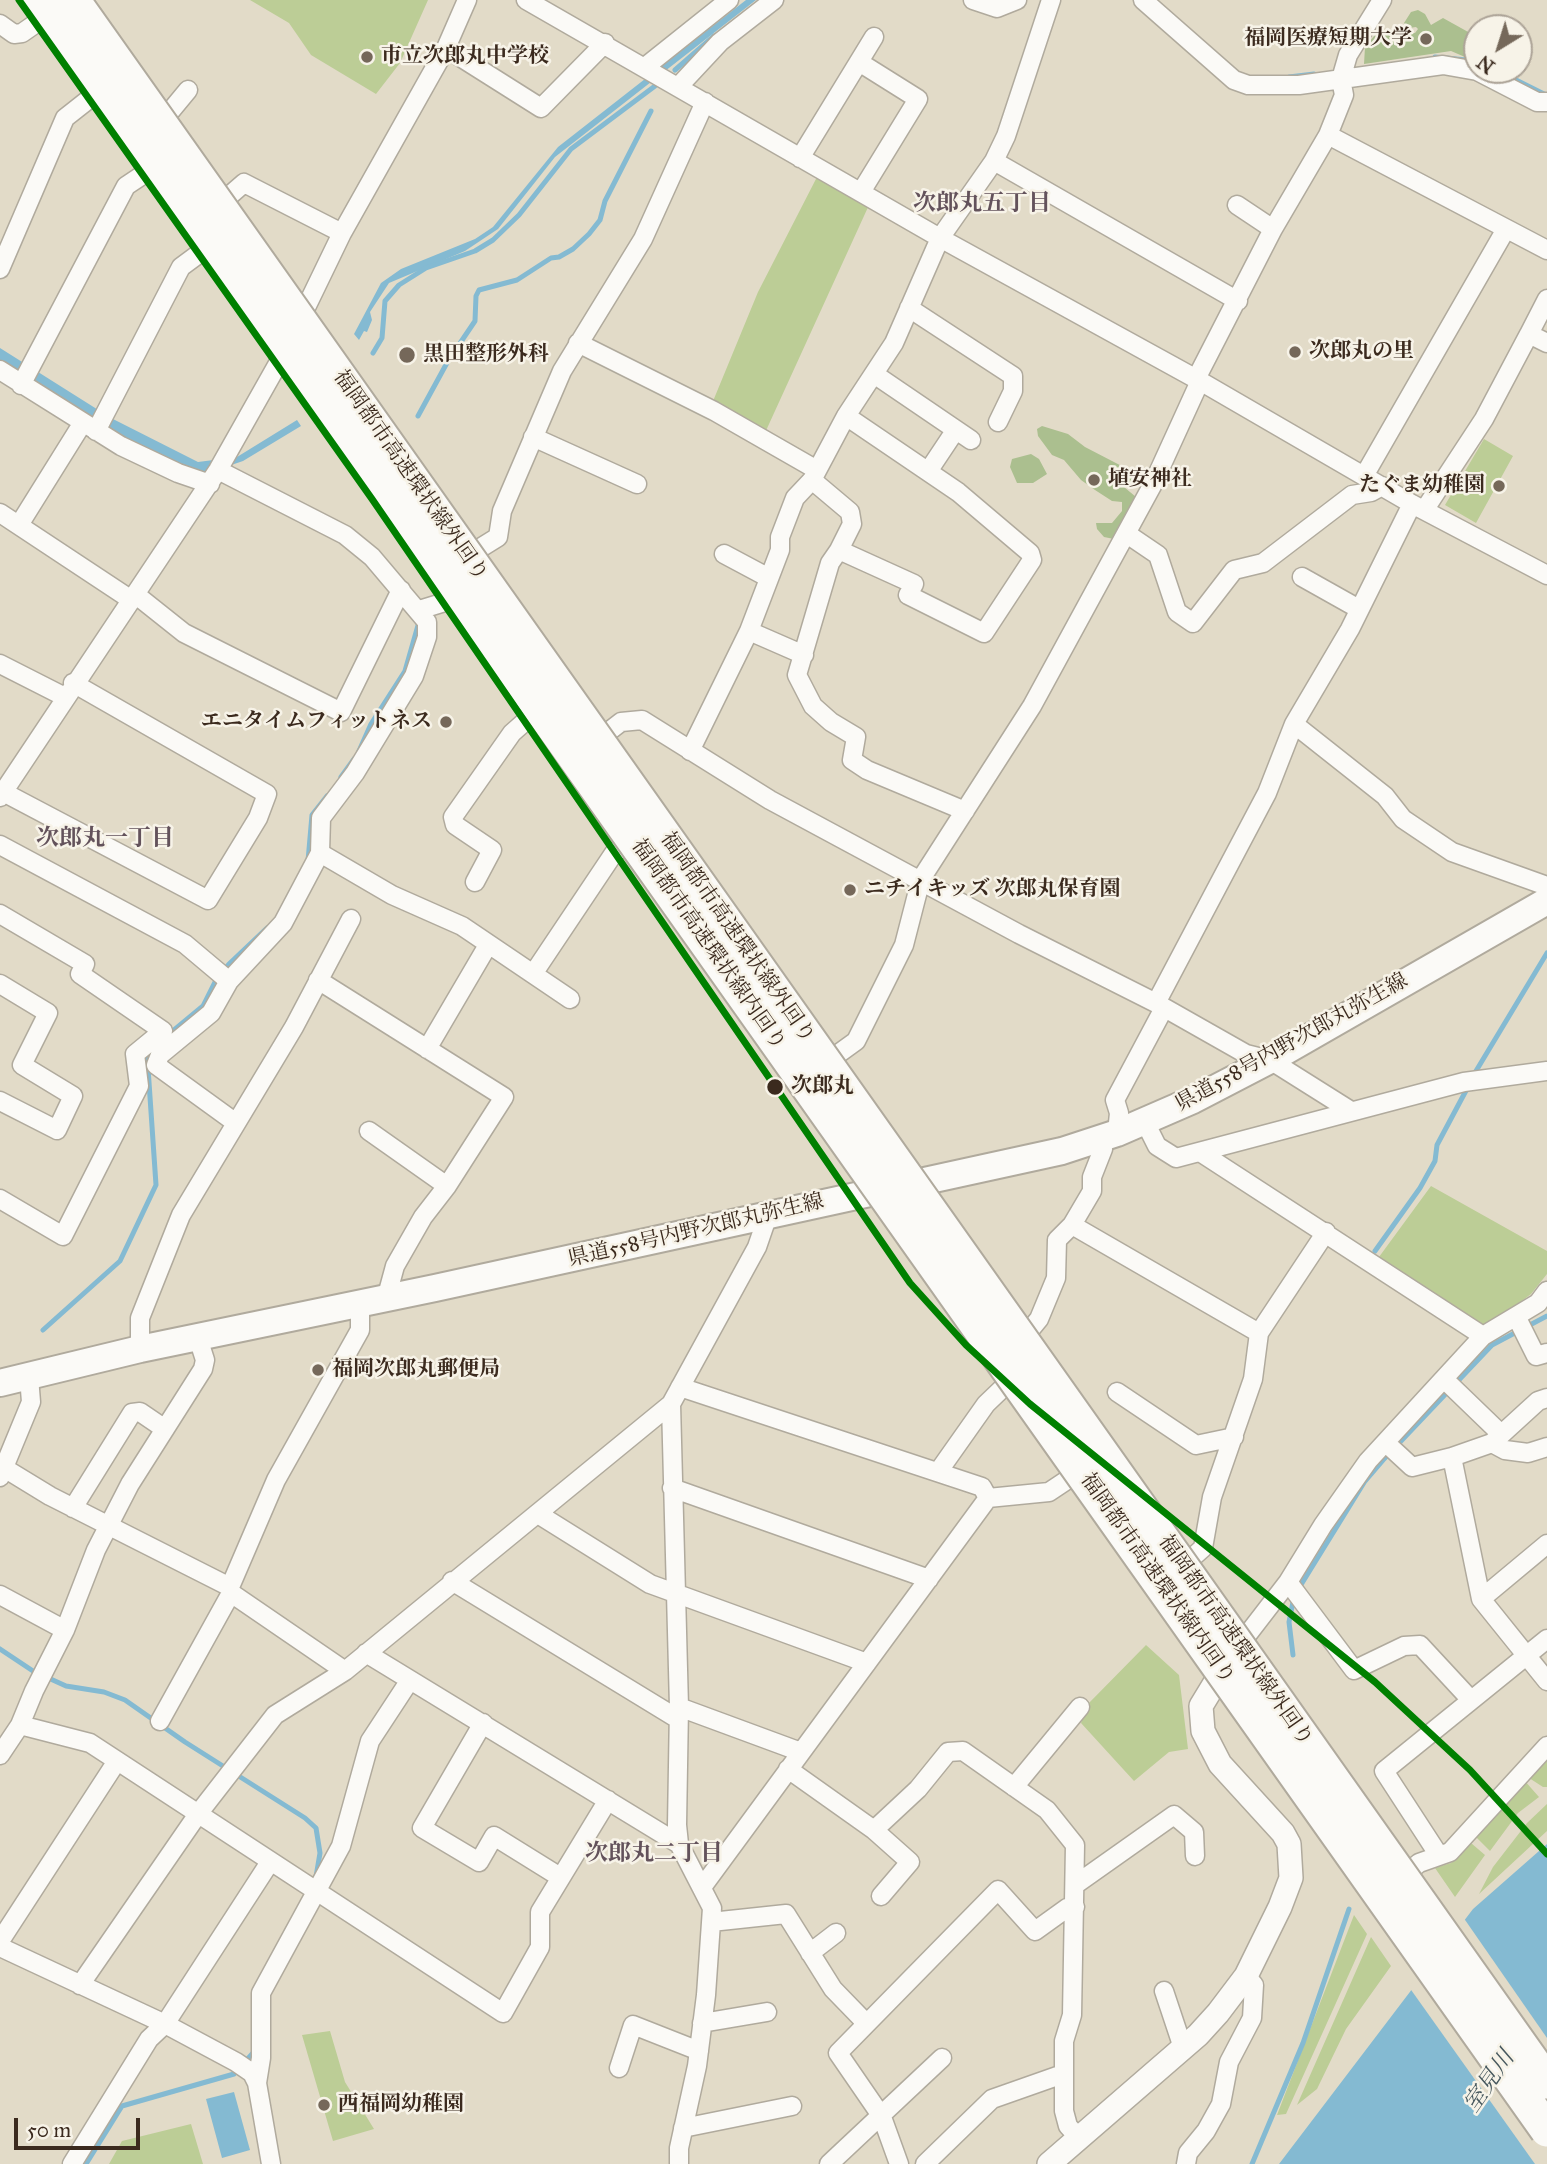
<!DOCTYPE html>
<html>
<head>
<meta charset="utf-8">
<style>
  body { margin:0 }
  #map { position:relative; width:1547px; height:2164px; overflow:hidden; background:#e2dbc8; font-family:"IM FELL Great Primer",serif }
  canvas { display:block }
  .north { position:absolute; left:1463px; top:14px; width:70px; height:70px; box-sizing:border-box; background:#f7f3e8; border:2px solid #aca397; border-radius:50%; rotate:218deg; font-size:19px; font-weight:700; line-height:28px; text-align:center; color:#3b2a1e }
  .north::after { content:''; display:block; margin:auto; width:24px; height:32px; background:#75685a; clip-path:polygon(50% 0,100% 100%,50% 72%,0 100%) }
  .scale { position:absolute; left:14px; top:2118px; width:126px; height:32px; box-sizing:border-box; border:4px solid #3b2a1e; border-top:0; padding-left:9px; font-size:21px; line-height:24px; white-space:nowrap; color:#3b2a1e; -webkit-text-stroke:5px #f7f3e8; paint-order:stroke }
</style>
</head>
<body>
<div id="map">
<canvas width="1547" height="2164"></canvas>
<div class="north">N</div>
<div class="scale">50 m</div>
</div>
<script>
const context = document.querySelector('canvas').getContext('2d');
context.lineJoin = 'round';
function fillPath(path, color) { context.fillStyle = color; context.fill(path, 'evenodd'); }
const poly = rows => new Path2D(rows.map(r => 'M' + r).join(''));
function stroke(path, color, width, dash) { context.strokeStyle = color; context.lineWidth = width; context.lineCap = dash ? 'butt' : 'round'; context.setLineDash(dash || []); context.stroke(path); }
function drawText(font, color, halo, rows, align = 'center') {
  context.font = font + ' "IM FELL Great Primer","Noto Serif JP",serif'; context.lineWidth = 5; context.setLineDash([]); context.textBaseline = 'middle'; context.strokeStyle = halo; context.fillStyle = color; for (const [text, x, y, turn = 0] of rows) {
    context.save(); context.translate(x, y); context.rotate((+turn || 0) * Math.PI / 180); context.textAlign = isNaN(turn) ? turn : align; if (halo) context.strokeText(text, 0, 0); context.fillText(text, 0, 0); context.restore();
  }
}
fillPath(poly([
  [250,0,428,0,400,63,376,94,311,55,289,23],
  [817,177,869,205,764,435,711,406,758,292],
  [1484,439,1513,456,1476,523,1445,505],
  [1431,1186,1547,1251,1547,1274,1531,1294,1485,1329,1379,1257],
  [1146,1645,1179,1675,1188,1749,1169,1752,1134,1781,1081,1723,1088,1704],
  [1547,1753,1547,1787,1543,1787,1526,1776],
  [1524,1780,1539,1797,1518,1813,1490,1851,1475,1836],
  [1547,1804,1547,1831,1479,1894,1493,1867,1527,1823],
  [1471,1843,1485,1855,1455,1897,1435,1868,1451,1863],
  [1354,1915,1367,1934,1286,2114,1277,2115],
  [1371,1937,1391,1966,1346,2029,1317,2089,1297,2105],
  [330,2031,345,2082,374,2129,333,2141,302,2035],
  [191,2124,203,2164,109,2164,122,2141]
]), '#bccd96');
fillPath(poly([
  [1418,10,1425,14,1431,25,1443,18,1470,33,1477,42,1477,57,1465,57,1451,51,1364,64,1365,47,1380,29,1390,36,1402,28,1407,33,1415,33,1418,29,1416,27,1409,28,1404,23,1411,12],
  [1042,426,1068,434,1085,447,1139,475,1138,484,1127,481,1124,487,1136,497,1114,539,1104,537,1097,529,1096,523,1112,523,1122,511,1122,502,1112,501,1095,490,1081,480,1064,460,1052,455,1038,436,1037,429],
  [1031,454,1039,459,1047,474,1033,483,1017,483,1010,467,1012,459]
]), '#abbf8f');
fillPath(poly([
  [746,0,756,0,555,157,498,229,465,251,389,283,370,312,372,320,367,332,364,331,359,340,354,334,381,283,401,269,475,239,493,227,558,147],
  [0,348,111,418,198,462,237,457,297,420,301,426,243,461,205,474,177,465,145,450,90,418,0,362],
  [1547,1844,1547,2164,1279,2164,1473,1909],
  [234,2092,250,2150,222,2158,206,2099]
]), '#84bad2');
fillPath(poly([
  [1463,1917,1547,2038,1547,2164,1535,2164,1409,1987]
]), '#e2dbc8');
stroke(poly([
  [1435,57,1477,61],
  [675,70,714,36],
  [1496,70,1544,94],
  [1289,77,1314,74],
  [373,353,382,338,385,301,399,285,426,268,475,251,493,240,519,215,571,149,655,86],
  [418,416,448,361,475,321,476,296,479,290,517,280,551,258,559,257,573,249,589,234,600,220,605,201,651,111],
  [359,751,371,724,405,671,419,622],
  [341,777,354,759],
  [308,861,312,815,327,796],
  [168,1035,203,1006,216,980,229,964,267,928],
  [1473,1076,1547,953],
  [1375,1251,1420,1188,1435,1161,1437,1145,1469,1085],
  [43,1330,120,1261,156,1185,147,1053],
  [1299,1588,1365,1481,1383,1460,1492,1345,1547,1316],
  [0,1649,33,1671,66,1686,104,1692,125,1700,185,1742,305,1818,316,1828,320,1853,316,1877],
  [1293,1655,1289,1622,1294,1597],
  [86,2164,122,2106,234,2074,253,2053],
  [1252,2164,1303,2043,1349,1909]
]), '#84bad2', 5);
const minor = poly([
  [526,0,940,238,1200,381,1412,504,1547,575],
  [973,0,997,8,1017,0],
  [1143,0,1234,80,1248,85,1299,85,1443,65,1477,71,1537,102,1547,102],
  [0,24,14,34,22,33,45,17],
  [446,48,541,108,605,43],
  [859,62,918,99,861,192],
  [645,67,729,0],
  [678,87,720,42,774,0],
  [164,119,188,90],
  [1328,135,1547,250],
  [800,158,874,37],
  [994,161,1238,301],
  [221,203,244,183,342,233],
  [1237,205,1273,229],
  [0,269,65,118,98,92],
  [1547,299,1529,334,1547,343],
  [909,308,1013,376,1013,391,998,422],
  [578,343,714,411,817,470],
  [0,370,121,446,178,473,210,484],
  [874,374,971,440],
  [1196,379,1273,229,1328,135,1344,95,1341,79,1348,55,1382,0],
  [21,385,126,186,153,168],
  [96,431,181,267,208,247],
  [533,437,637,484],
  [218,470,345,535,372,557,427,622,427,637,414,676,355,773,321,818,320,853,283,923,229,981,211,1013,160,1055,156,1065,236,1123],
  [929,470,955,431],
  [1364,476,1506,229],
  [812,480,850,512,852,524,839,550,914,584,908,595,984,633,1032,560,1030,553,958,492,846,416],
  [1425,509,1484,419,1529,334],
  [0,513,130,599],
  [19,525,82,424],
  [1127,534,1158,555,1177,612,1193,623,1234,570,1263,563,1352,495,1371,492,1382,486],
  [839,550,830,563,797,675,813,706,831,722,856,737,852,760,867,770,965,811],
  [724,554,769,578],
  [469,555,498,537,502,511,562,371,643,239,705,102],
  [1302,577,1359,609],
  [135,594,184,633,341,712,401,590],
  [419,610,458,598],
  [749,631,804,655],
  [0,664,65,697],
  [1294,724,1385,796,1403,819,1452,852,1547,886],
  [599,739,621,722,642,720,770,800,1019,934,1156,1003,1246,1054,1270,1060,1351,1111],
  [690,751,749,631,780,550,780,537,795,498,812,480,846,416,894,343,940,238,994,161,1006,136,1051,0],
  [3,792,208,900,258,818,267,794,73,683],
  [0,797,218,470,284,353,342,233,446,48,467,0],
  [0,845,185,944,229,981],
  [320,853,392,895,462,926,570,999],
  [475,882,492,850,455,825,453,817,512,733,538,710],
  [0,914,85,964,80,974,163,1031,135,1054,139,1086,63,1236,0,1199],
  [533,974,614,853,630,841],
  [318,980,504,1097,447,1186,423,1217,395,1266,386,1299],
  [0,984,48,1013,22,1065,73,1096,57,1130,0,1101],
  [1156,1003,1267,793,1294,724,1350,629,1412,504],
  [427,1049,488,945],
  [827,1062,856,1041,904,945,921,879,1032,706,1153,484,1200,381],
  [1144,1120,1157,1146,1176,1158,1464,1082,1547,1071],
  [369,1131,447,1186],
  [1117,1133,1119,1113,1115,1100,1164,1008],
  [1203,1154,1483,1336],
  [1072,1225,1259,1333],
  [1517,1318,1536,1356,1547,1353],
  [1025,1336,1039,1319,1056,1278,1057,1240,1072,1225,1092,1191,1092,1177,1103,1149,1101,1139],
  [140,1349,140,1318,181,1215,294,1027,351,919],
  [1444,1379,1501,1434],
  [680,1387,982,1487,988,1498],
  [1117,1392,1196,1445,1234,1437],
  [671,1404,679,1707,677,1825,679,1844,712,1908,706,1995,697,2066,679,2148,679,2164],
  [1386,1443,1412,1467,1452,1457,1492,1443,1538,1401,1547,1398],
  [1492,1443,1505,1450,1528,1453,1547,1447],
  [1452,1457,1481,1599,1547,1681],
  [4,1468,50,1496,230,1587],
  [938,1472,986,1404,1009,1382],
  [0,1477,31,1402,29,1377],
  [672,1488,929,1579],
  [73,1508,132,1413,140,1412,165,1429],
  [538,1514,650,1584,867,1663],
  [1185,1564,1203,1548,1212,1497,1253,1379,1259,1333,1326,1232],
  [452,1581,678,1719],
  [1288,1582,1354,1670,1404,1646,1420,1645,1471,1700],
  [0,1595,65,1630],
  [1481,1599,1547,1544],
  [1241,1643,1288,1582,1323,1525,1368,1461,1483,1336,1538,1303,1547,1291],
  [366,1653,679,1844],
  [345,1671,231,1593,230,1587,276,1480,360,1330,360,1304],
  [679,1707,801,1752],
  [160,1721,231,1593],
  [483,1723,422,1828,479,1862,494,1836,560,1877],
  [20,1725,90,1743,503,2013,540,1947,540,1912,608,1800],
  [0,1755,20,1725,34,1691,65,1630,96,1550,130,1484,203,1369,205,1360,198,1338],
  [788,1769,874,1830,910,1862,881,1896],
  [1014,1787,1080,1707],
  [874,1830,918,1789,948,1752,963,1751,1047,1810,1075,1845,1072,2015,1064,2041,1064,2111,1068,2126,1079,2138],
  [1438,1854,1384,1771,1547,1639],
  [1407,1873,1419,1863,1450,1852,1547,1746],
  [1075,1885,1174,1815,1194,1832,1195,1856],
  [703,1886,988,1498,1049,1492,1076,1474],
  [711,1922,786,1914,833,1989,866,2023],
  [0,1941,117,1761],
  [0,1947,165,2024,236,2062,252,2073,257,2083],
  [810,1953,836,1933],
  [80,1985,198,1814,275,1715,345,1671,671,1404,757,1247,768,1215],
  [1164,1991,1183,2048],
  [702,2023,767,2012],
  [619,2068,633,2025,699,2051],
  [683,2128,792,2106],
  [72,2164,149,2039,165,2024,270,1862],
  [271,2164,257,2083,261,2058,261,1993,341,1846,370,1741,410,1680],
  [829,2164,942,2058],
  [899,2164,882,2117,838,2053,998,1890,1035,1931,1067,1908,1075,1907],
  [925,2164,992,2099,1063,2074],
  [1186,2164,1188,2153,1206,2131,1221,2104,1229,2062,1252,2018,1254,1985,1246,1976]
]);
const tertiary = poly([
  [1049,2164,1198,2035,1218,2013,1246,1976,1280,1907,1291,1878,1289,1844,1283,1833,1220,1764,1203,1731,1201,1706,1229,1660]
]);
const secondary = poly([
  [0,1383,140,1349,435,1288,1062,1151,1117,1133,1193,1100,1270,1060,1547,901]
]);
stroke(minor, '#b0aa9d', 21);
stroke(tertiary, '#b0aa9d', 26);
stroke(secondary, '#b0aa9d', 30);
stroke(minor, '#fbfaf7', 18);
stroke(tertiary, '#fbfaf7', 23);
stroke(secondary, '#fbfaf7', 26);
const motorwayBridge = poly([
  [38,0,1547,2130],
  [73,0,1547,2082]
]);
stroke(motorwayBridge, '#b0aa9d', 37, []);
stroke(motorwayBridge, '#fbfaf7', 33);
stroke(poly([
  [19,0,372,499,910,1283,966,1345,1030,1404,1375,1682,1470,1770,1547,1854]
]), '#008000', 7);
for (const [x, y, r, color] of [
  [1426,39,7,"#75685a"],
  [367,57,7,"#75685a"],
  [1295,352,7,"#75685a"],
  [407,355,9,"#75685a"],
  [1094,480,7,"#75685a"],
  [1499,486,7,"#75685a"],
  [446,722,7,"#75685a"],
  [850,890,7,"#75685a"],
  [775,1087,9,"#3b2a1e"],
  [318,1370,7,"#75685a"],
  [324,2105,7,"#75685a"]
]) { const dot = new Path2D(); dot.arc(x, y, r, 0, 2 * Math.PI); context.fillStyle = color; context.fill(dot); stroke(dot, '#f7f3e8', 2.5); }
drawText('bold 21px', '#3b2a1e', '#f7f3e8', [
  ["福岡医療短期大学",1412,39,"right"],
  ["市立次郎丸中学校",381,57],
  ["次郎丸の里",1309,352],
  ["黒田整形外科",423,355],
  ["埴安神社",1108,480],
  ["たぐま幼稚園",1485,486,"right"],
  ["エニタイムフィットネス",432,722,"right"],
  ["ニチイキッズ 次郎丸保育園",864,890],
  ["福岡次郎丸郵便局",332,1370],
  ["西福岡幼稚園",338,2105]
], 'left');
drawText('21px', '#3b2a1e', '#f7f3e8', [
  ["福岡都市高速環状線外回り",410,476,55],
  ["福岡都市高速環状線外回り",737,938,55],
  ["福岡都市高速環状線内回り",708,945,55],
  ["県道558号内野次郎丸弥生線",1292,1043,-29],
  ["県道558号内野次郎丸弥生線",696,1231,-13],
  ["福岡都市高速環状線内回り",1157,1579,55],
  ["福岡都市高速環状線外回り",1235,1641,55]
]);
drawText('bold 21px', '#3b2a1e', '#f7f3e8', [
  ["次郎丸",791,1087]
], 'left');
drawText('bold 23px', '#63525b', '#f7f3e8', [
  ["次郎丸五丁目",982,204],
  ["次郎丸一丁目",105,839],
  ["次郎丸二丁目",654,1854]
]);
drawText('italic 23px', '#47585e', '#f7f3e8', [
  ["室見川",1490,2082,-55]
]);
</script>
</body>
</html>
